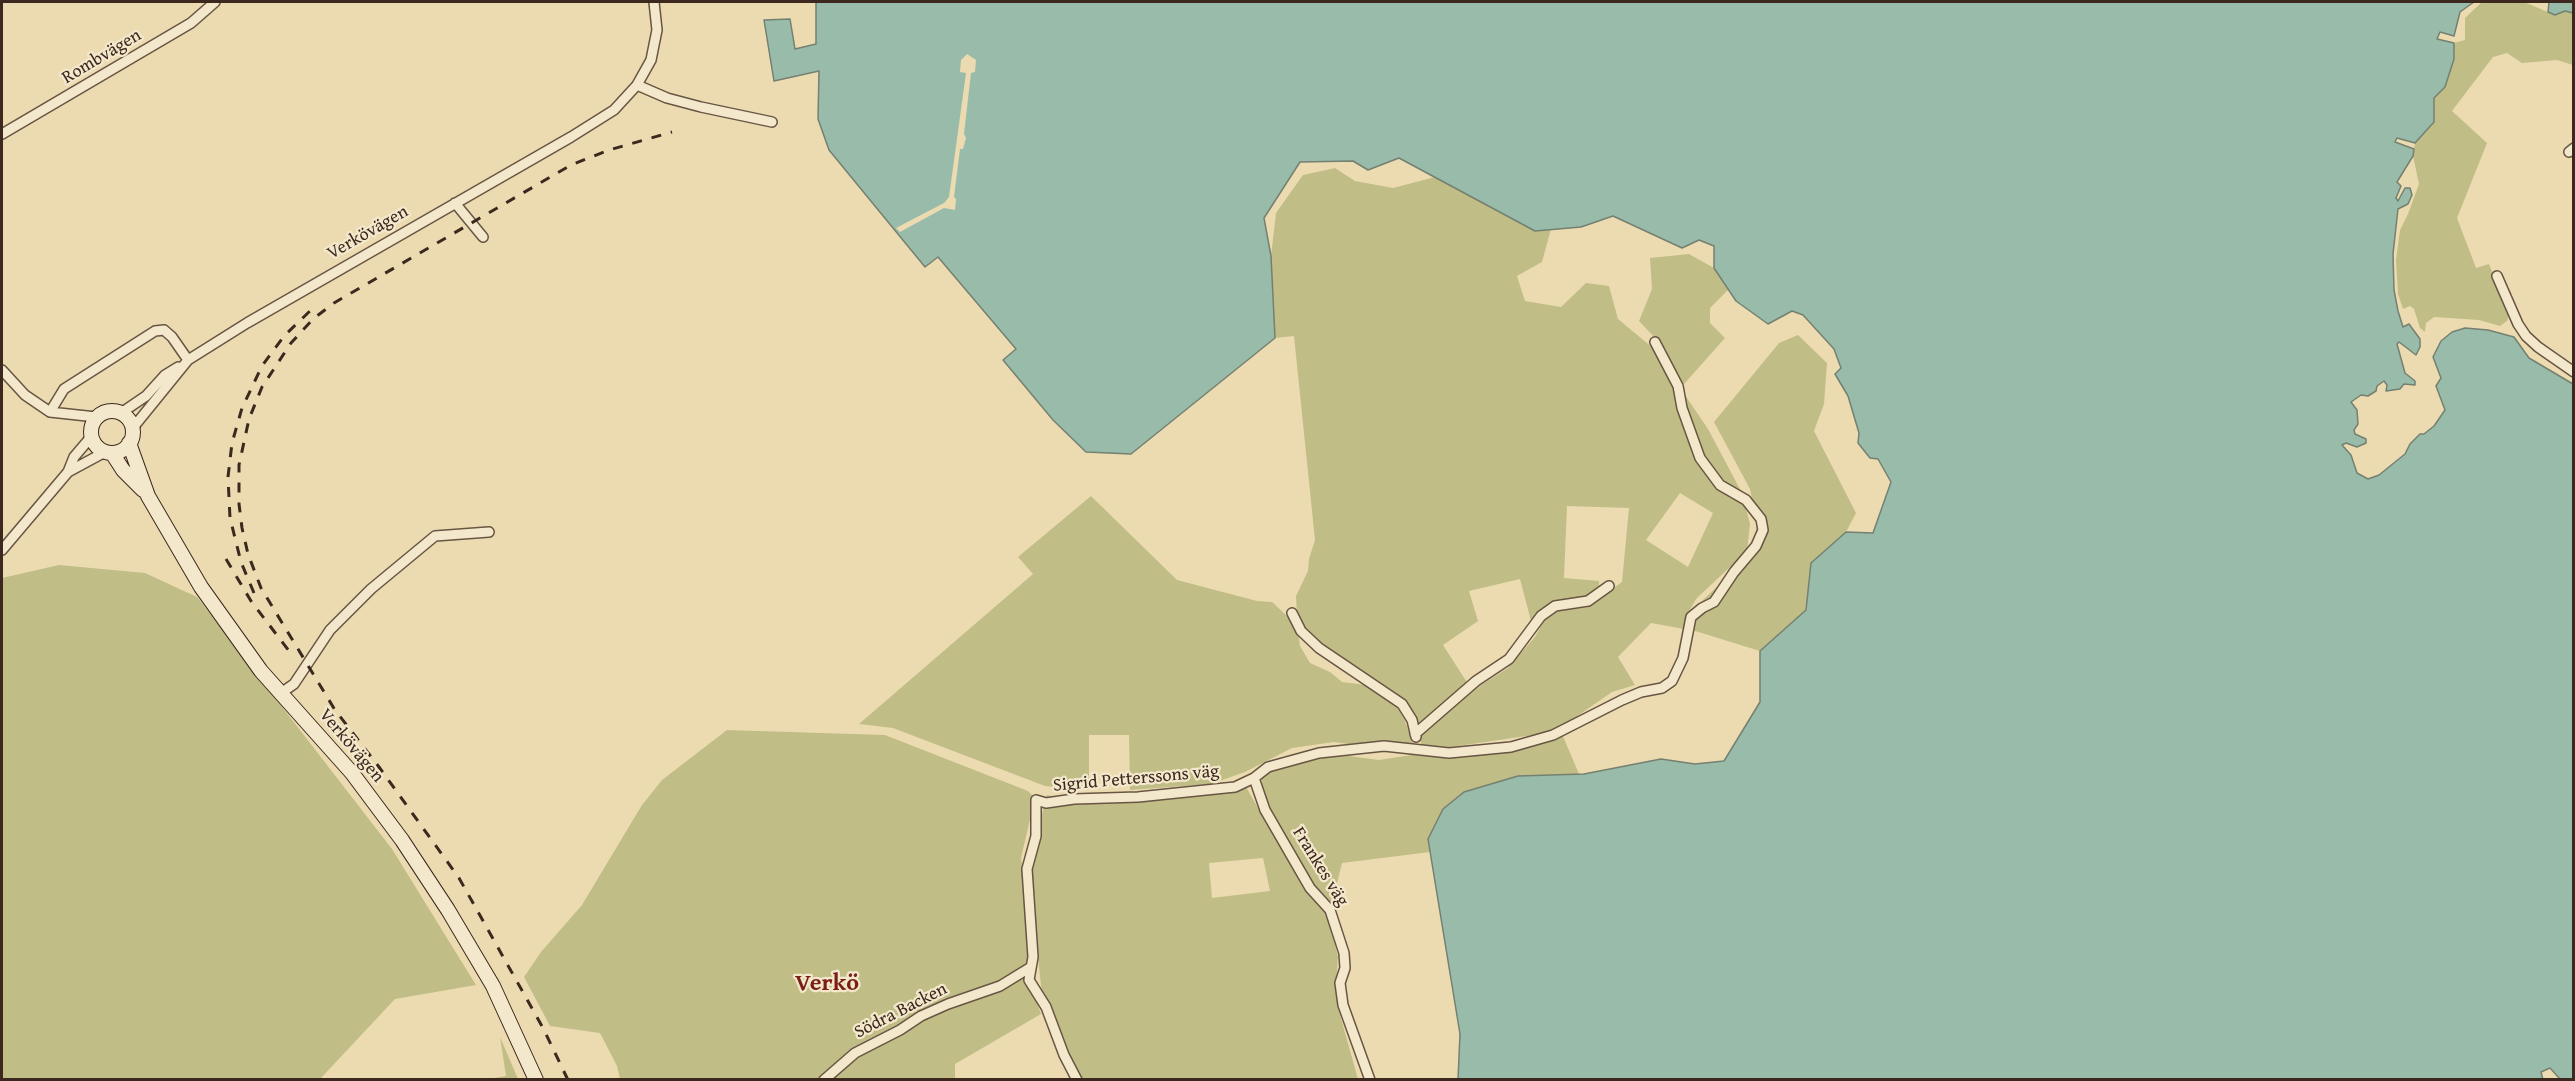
<!DOCTYPE html>
<html>
<head>
<meta charset="utf-8">
<style>
  body { margin:0 }
  #map { position:relative; width:2575px; height:1081px; overflow:hidden; background:#ecdbb1; font-family:"Gentium Book Plus",serif }
  canvas { display:block }
  .frame { position:absolute; inset:0; border:3px solid #3c281e; pointer-events:none }
</style>
</head>
<body>
<div id="map">
<canvas width="2575" height="1081"></canvas>
<div class="frame"></div>
</div>
<script>
const context = document.querySelector('canvas').getContext('2d');
context.lineJoin = 'round';
function fillPath(path, color) { context.fillStyle = color; context.fill(path, 'evenodd'); }
const poly = rows => new Path2D(rows.map(r => 'M' + r).join(''));
function stroke(path, color, width, dash) { context.strokeStyle = color; context.lineWidth = width; context.lineCap = dash ? 'butt' : 'round'; context.setLineDash(dash || []); context.stroke(path); }
function drawText(font, color, halo, rows, align = 'center') {
  context.font = font + ' "Gentium Book Plus",serif'; context.lineWidth = 4.5; context.setLineDash([]); context.textBaseline = 'middle'; context.strokeStyle = halo; context.fillStyle = color; for (const [text, x, y, turn = 0] of rows) {
    context.save(); context.translate(x, y); context.rotate((+turn || 0) * Math.PI / 180); context.textAlign = isNaN(turn) ? turn : align; if (halo) context.strokeText(text, 0, 0); context.fillText(text, 0, 0); context.restore();
  }
}
fillPath(poly([
  [2482,2,2524,2,2555,15,2565,11,2573,13,2573,65,2557,60,2522,63,2507,53,2493,57,2452,111,2487,143,2457,218,2476,268,2489,264,2509,314,2507,321,2500,326,2479,320,2434,317,2426,323,2425,332,2420,328,2414,309,2410,306,2403,309,2398,294,2396,260,2400,230,2408,214,2419,184,2413,156,2415,143,2434,122,2434,98,2445,86,2454,59,2454,43,2465,40,2465,18],
  [1335,168,1355,181,1393,188,1435,177,1535,231,1551,229,1542,262,1517,276,1525,301,1561,307,1586,283,1609,286,1618,319,1653,348,1708,429,1742,493,1750,524,1747,551,1696,599,1688,613,1684,629,1651,623,1618,657,1635,685,1612,692,1560,728,1547,733,1451,747,1422,746,1419,735,1472,691,1508,668,1535,637,1544,621,1558,611,1588,607,1622,582,1629,508,1567,506,1564,578,1599,581,1599,590,1591,598,1555,603,1532,625,1520,579,1469,591,1478,621,1443,645,1468,684,1417,727,1405,704,1382,684,1321,646,1305,628,1297,615,1296,596,1308,571,1309,559,1315,540,1294,336,1275,338,1271,256,1276,213,1303,175],
  [1680,493,1713,513,1688,567,1646,540],
  [1689,254,1714,268,1728,290,1710,308,1710,323,1725,338,1684,384,1660,343,1639,321,1652,289,1650,258],
  [1798,335,1827,363,1824,404,1814,431,1856,513,1846,532,1811,563,1806,610,1760,651,1692,630,1693,615,1702,601,1755,551,1757,522,1750,489,1714,422,1779,343],
  [1091,496,1177,580,1257,601,1272,602,1286,615,1298,633,1300,646,1310,663,1330,672,1342,682,1366,685,1381,693,1396,706,1405,721,1413,744,1376,748,1334,742,1292,748,1245,772,1211,784,1130,790,1129,735,1089,735,1089,790,1045,786,893,728,859,724,1033,574,1018,557],
  [59,565,145,573,197,597,392,849,476,985,395,999,320,1079,2,1079,2,578],
  [727,730,885,735,1028,791,1035,798,1021,858,1030,917,1034,995,1041,1014,955,1064,955,1079,620,1079,617,1066,600,1033,550,1026,524,977,541,952,582,905,642,805,662,780],
  [1562,734,1579,774,1518,776,1428,839,1430,852,1342,863,1331,908,1312,886,1295,853,1270,811,1262,785,1262,775,1301,755,1326,753,1379,760,1418,754,1452,755],
  [1241,784,1246,787,1304,889,1329,917,1338,957,1336,983,1338,1008,1358,1079,1080,1079,1059,1036,1042,995,1030,882,1030,859,1047,795,1064,799,1116,803,1165,800,1207,795],
  [1263,858,1270,891,1212,898,1209,863],
  [500,1037,518,1079,488,1079,506,1076]
]), '#c0bd86');
const water = poly([
  [816,2,2474,2,2460,12,2454,36,2440,32,2437,39,2454,43,2454,59,2445,87,2434,98,2434,122,2415,143,2397,138,2395,142,2414,149,2413,156,2397,182,2401,186,2396,198,2398,201,2405,188,2410,188,2412,195,2408,204,2398,209,2393,254,2394,290,2398,311,2403,327,2409,324,2420,339,2420,347,2416,355,2399,342,2397,344,2405,373,2415,381,2415,385,2404,384,2400,389,2386,391,2387,385,2384,381,2377,386,2376,391,2368,396,2361,395,2351,402,2357,410,2358,424,2354,430,2355,434,2366,439,2366,443,2357,447,2346,443,2342,445,2351,455,2357,473,2368,479,2379,475,2405,454,2410,444,2420,434,2424,434,2434,426,2445,410,2436,386,2441,378,2433,357,2441,341,2452,332,2465,328,2488,330,2514,337,2529,358,2573,384,2573,1079,2560,1079,2550,1068,2541,1072,2543,1080,1458,1079,1460,1034,1428,839,1443,809,1464,792,1518,776,1584,774,1661,759,1695,764,1724,761,1760,702,1760,651,1806,610,1811,563,1846,532,1873,533,1891,482,1878,459,1870,458,1858,443,1859,433,1848,396,1835,374,1841,368,1834,349,1803,315,1792,311,1768,324,1736,301,1714,268,1714,246,1699,240,1682,248,1613,216,1581,227,1535,231,1399,158,1368,170,1353,161,1300,162,1264,218,1271,256,1275,338,1131,454,1086,452,1053,420,1003,360,1016,349,938,257,925,267,829,150,818,119,819,71,774,81,764,20,790,19,795,49,816,44,816,2],
  [2549,2,2573,2,2573,13,2565,11,2555,15,2548,12,2549,2]
]);
fillPath(water, '#99bba9');
stroke(water, '#748071', 1.5);
fillPath(poly([
  [967,54,976,60,975,72,971,73,964,134,966,138,963,149,960,149,954,197,956,199,955,210,944,208,900,232,896,228,944,203,949,197,966,73,960,72,961,60]
]), '#ecdbb1');
const minor = poly([
  [637,85,667,98,701,107,772,122],
  [2,134,191,23,215,2],
  [2569,152,2574,148],
  [455,203,483,237],
  [2497,276,2518,324,2526,336,2538,347,2574,372],
  [2,370,25,395,50,412,96,417],
  [50,412,64,389,155,331,164,330,172,337,188,360],
  [121,413,146,396,165,375,178,367],
  [132,429,188,360,247,323,571,137,614,110,637,85,651,60,657,30,654,2],
  [68,472,105,452],
  [2,550,68,472,74,457,91,437],
  [1292,613,1301,631,1319,648,1402,704,1412,720,1416,737],
  [281,693,294,684,330,630,371,589,435,536,489,532],
  [1415,734,1476,681,1509,659,1541,616,1555,606,1588,601,1609,586],
  [1254,778,1265,810,1310,888,1330,910,1344,953,1345,968,1340,983,1343,1005,1370,1080],
  [824,1080,855,1053,900,1030,921,1016,948,1004,1000,986,1031,967],
  [1077,1080,1064,1055,1046,1007,1029,980,1033,957,1027,869,1036,836,1036,800,1046,803,1074,799,1138,797,1235,787,1254,778,1268,767,1319,753,1384,746,1449,753,1511,747,1553,735,1622,700,1641,692,1662,688,1672,681,1683,658,1691,617,1702,608,1714,602,1734,572,1756,546,1763,530,1761,519,1746,500,1720,485,1700,458,1682,408,1678,386,1655,342]
]);
const secondary = poly([
  '91 432a21 21 0 1 1 42 0a21 21 0 1 1-42 0Z',
  [129,443,148,496,201,587,261,671,352,773,402,840,448,910,493,986,536,1080],
  [112,453,123,470,143,490]
]);
stroke(minor, '#685543', 12);
stroke(secondary, '#3c281e', 16);
stroke(minor, '#f3e8cc', 9);
stroke(secondary, '#f3e8cc', 14);
stroke(poly([
  [226,559,251,601,289,651],
  [254,593,241,562,230,518,228,477,232,443,242,408,262,366,284,336,311,310],
  [568,1080,543,1028,459,878,379,767,335,710,261,588,248,554,242,528,239,504,239,465,249,419,262,387,291,343,313,319,334,303,571,165,609,150,672,132]
]), '#3c281e', 3, [10, 10]);
drawText('18px', '#3c281e', '#f3e8cc', [
  ["Rombvägen",102,57,-31],
  ["Verkövägen",368,233,-30],
  ["Verkövägen",351,746,50],
  ["Sigrid Petterssons väg",1136,779,-5],
  ["Frankes väg",1320,867,58],
  ["Södra Backen",901,1011,-27]
]);
drawText('bold 24px', '#7a1f14', '#f3e8cc', [
  ["Verkö",827,984]
]);
</script>
</body>
</html>
